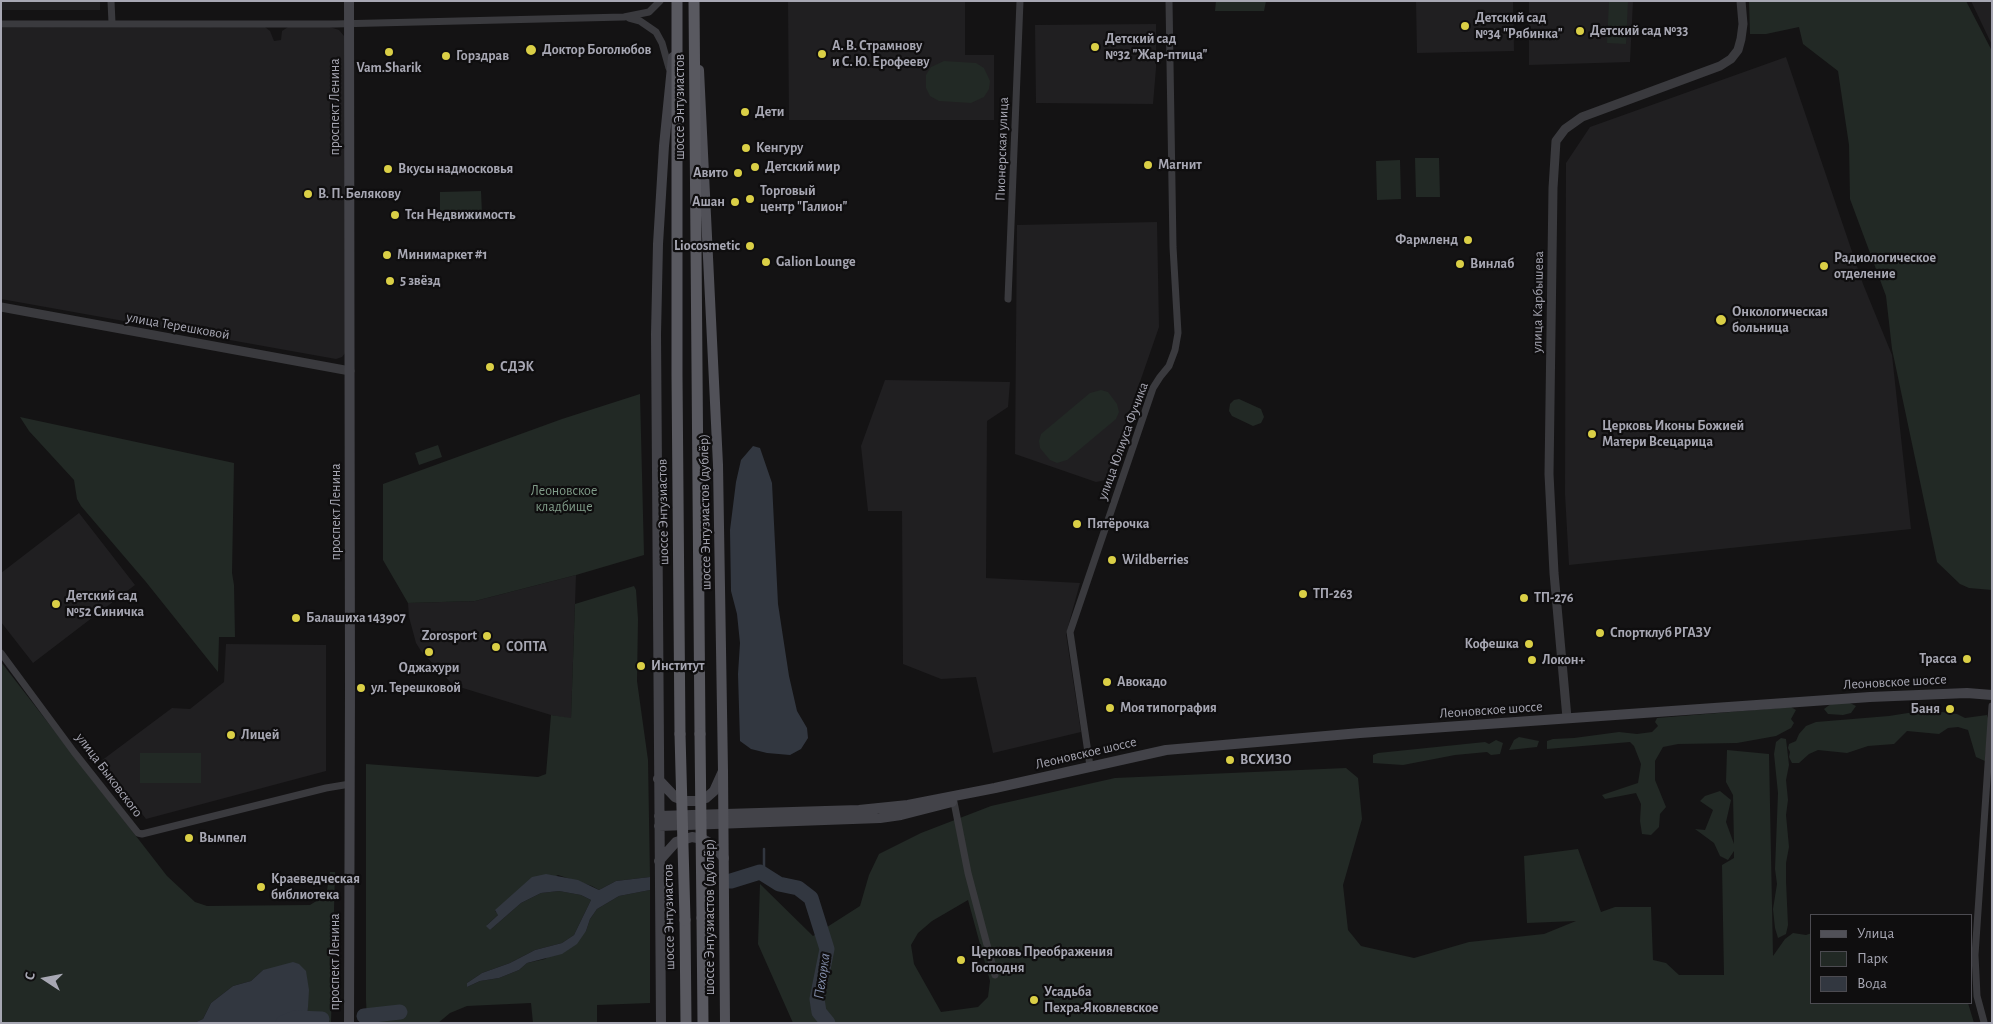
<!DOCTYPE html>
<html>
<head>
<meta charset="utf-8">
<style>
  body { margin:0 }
  #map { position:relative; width:1993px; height:1024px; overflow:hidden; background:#141314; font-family:"Alegreya Sans",sans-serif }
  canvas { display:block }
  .frame { position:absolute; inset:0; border:2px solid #a7a7b3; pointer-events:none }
  .legend { position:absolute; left:1810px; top:914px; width:162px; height:90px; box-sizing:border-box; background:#0f0e0f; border:1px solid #4c4b51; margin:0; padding:6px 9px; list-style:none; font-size:15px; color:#a7a7b3 }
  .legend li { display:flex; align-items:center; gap:10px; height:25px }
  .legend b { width:25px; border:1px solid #4c4b51 }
  .north { position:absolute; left:20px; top:954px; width:50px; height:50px; -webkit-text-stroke:4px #0f0e0f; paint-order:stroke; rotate:281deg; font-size:14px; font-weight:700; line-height:20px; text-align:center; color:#a7a7b3 }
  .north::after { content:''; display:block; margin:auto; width:18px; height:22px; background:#a7a7b3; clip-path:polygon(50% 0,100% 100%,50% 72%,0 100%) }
</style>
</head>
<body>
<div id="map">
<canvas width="1993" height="1024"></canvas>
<div class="frame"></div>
<ul class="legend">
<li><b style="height:6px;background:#515158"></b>Улица</li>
<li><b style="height:14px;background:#222925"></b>Парк</li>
<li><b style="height:14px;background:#323740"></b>Вода</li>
</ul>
<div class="north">С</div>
</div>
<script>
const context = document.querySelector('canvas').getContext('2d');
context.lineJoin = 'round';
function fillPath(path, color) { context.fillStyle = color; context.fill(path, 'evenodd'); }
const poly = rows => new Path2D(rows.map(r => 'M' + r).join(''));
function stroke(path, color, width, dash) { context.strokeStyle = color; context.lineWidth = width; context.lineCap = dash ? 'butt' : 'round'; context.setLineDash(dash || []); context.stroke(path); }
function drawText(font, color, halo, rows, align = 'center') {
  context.font = font + ' "Alegreya Sans",sans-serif'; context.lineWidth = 4.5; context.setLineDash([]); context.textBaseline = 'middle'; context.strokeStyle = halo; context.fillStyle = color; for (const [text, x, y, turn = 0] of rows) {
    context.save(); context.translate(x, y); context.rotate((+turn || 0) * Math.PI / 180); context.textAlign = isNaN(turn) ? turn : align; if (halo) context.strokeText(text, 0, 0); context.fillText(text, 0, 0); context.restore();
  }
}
fillPath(poly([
  [1,1,100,1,100,10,1,10],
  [788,1,965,1,965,55,994,55,994,120,789,120],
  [1416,1,1513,1,1514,51,1417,53],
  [1529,1,1633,1,1630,62,1529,65],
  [1971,1,1992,1,1992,45],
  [1156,24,1156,68,1153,104,1036,103,1035,25],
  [265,27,270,31,274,41,281,40,282,31,288,27,330,27,339,30,344,36,346,352,342,357,336,359,1,299,1,28],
  [1786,57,1863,284,1892,355,1911,529,1569,565,1565,494,1566,163,1590,127],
  [1157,222,1159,327,1106,480,1096,482,1015,454,1017,225],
  [885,380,1010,382,1008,407,987,421,986,578,1080,583,1066,634,1081,732,993,753,976,677,941,679,903,664,902,511,868,511,861,446],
  [79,513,135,585,33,663,1,622,1,573],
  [576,575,571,719,551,715,453,685,421,651,416,643,409,617,408,603,475,601],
  [226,644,326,645,326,771,146,819,101,761,172,708,190,709,224,682]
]), '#201f21');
fillPath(poly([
  [1216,1,1266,1,1264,11,1215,11],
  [1609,1,1628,1,1626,44,1607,43],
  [1749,1,1966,1,1992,51,1992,590,1969,588,1960,584,1937,562,1892,349,1886,296,1850,199,1849,145,1838,71,1803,44,1799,27,1766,34,1750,34],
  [944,61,976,63,984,68,990,81,989,89,984,97,971,103,939,101,930,96,926,88,926,75,931,67],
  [1415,158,1439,158,1440,197,1416,197],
  [1400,160,1401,199,1377,200,1376,161],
  [481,191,482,214,440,215,440,192],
  [1101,390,1108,392,1117,404,1119,412,1116,419,1067,460,1057,463,1050,460,1040,448,1039,441,1041,434,1090,393],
  [640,394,644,555,576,575,475,601,408,603,383,560,383,484,562,419],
  [1239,399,1261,409,1264,417,1261,423,1253,426,1232,416,1229,411,1230,404,1234,400],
  [20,417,234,463,232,573,234,585,235,637,219,637,218,672,146,582,81,506,77,499,74,480,29,431],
  [438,445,442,457,419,465,415,453],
  [634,586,636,590,638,619,637,681,648,760,650,877,616,881,599,890,592,886,558,875,495,911,499,914,487,925,490,930,521,903,541,893,559,891,581,895,591,900,574,935,562,943,535,950,510,963,482,973,467,983,467,987,480,981,499,978,519,970,527,963,545,959,586,931,590,919,597,909,619,896,650,890,650,1003,597,1005,597,1023,533,1023,531,1003,467,1006,450,1013,438,1023,367,1023,366,1000,366,764,538,777,546,774,551,715,571,718,575,604],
  [1,662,167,876,195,902,207,906,310,905,318,900,327,890,330,872,335,872,331,1023,307,1023,308,1008,263,970,251,981,233,986,211,1003,203,1019,194,1023,1,1023],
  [1832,703,1850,703,1856,706,1851,713,1843,715,1828,714,1824,709],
  [1791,707,1796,710,1791,719,1794,723,1791,728,1776,736,1737,743,1678,744,1663,747,1655,761,1655,780,1666,807,1660,814,1659,827,1651,835,1642,834,1640,821,1641,804,1636,793,1605,799,1602,795,1638,783,1641,764,1634,746,1630,742,1547,749,1547,741,1553,739,1574,738,1619,732,1637,734,1652,732,1658,726,1655,722,1657,718],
  [1927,710,1957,714,1965,718,1987,715,1989,721,1985,761,1976,757,1968,730,1958,727,1948,728,1939,734,1907,731,1894,744,1868,746,1847,753,1818,750,1809,754,1799,763,1792,763,1789,757,1790,752,1788,748,1789,744,1796,741,1799,734,1806,726,1816,722,1889,716],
  [1519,737,1539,741,1537,747,1509,750,1514,740],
  [1781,738,1786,739,1789,765,1786,780,1788,800,1786,815,1789,847,1786,863,1786,881,1788,925,1786,934,1778,938,1775,928,1773,909,1777,884,1775,869,1778,793,1774,754,1776,742],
  [1496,740,1503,743,1500,754,1491,755,1487,752,1455,755,1403,765,1373,763,1373,755,1378,753,1485,742,1489,744],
  [1727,750,1769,754,1773,956,1785,939,1793,933,1806,935,1812,933,1812,1003,1968,1003,1974,1023,793,1023,758,944,760,884,813,936,860,906,869,875,879,854,921,833,991,806,1115,778,1346,768,1358,778,1362,819,1343,885,1348,930,1361,946,1414,958,1469,942,1544,934,1576,921,1527,923,1524,856,1578,849,1601,912,1615,907,1651,907,1653,960,1666,963,1679,975,1724,975,1722,865,1734,858,1734,851,1728,860,1720,856,1714,843,1695,829,1705,830,1713,810,1700,801,1705,796,1720,791,1731,800,1726,822,1734,844,1733,795,1726,782],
  [968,900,990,981,988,997,978,1007,941,1012,914,964,911,945,918,933,932,921],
  [140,753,201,753,201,783,140,783]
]), '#222925');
fillPath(poly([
  [753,446,760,448,772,483,778,604,789,676,797,711,807,728,808,738,801,749,790,755,767,753,751,749,740,741,738,674,740,643,737,614,731,591,730,530,736,482,741,460],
  [546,874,578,880,599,890,616,881,650,877,650,890,619,896,597,909,590,919,586,931,577,944,562,954,527,963,519,970,499,978,480,981,467,987,467,983,482,973,510,963,535,950,562,943,574,935,591,900,581,895,559,891,541,893,521,903,490,930,486,926,498,915,495,910,532,877],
  [293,962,299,964,306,971,309,990,307,1023,194,1023,203,1019,211,1003,233,986,251,981,263,970]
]), '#323740');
stroke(poly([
  [764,849,764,874]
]), '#323740', 2.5);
stroke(poly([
  [731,881,760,872,779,884,798,888,811,898,827,949,817,999,819,1012,828,1023],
  [364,1016,400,1012],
  [283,1023,295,1018,322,1019]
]), '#323740', 15);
stroke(poly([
  [111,1,112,23],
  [629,18,640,21,656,32,662,43,669,68],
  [1,24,335,24,624,17,649,12,660,1],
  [1008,299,1020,1],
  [1,653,74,752,138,833,142,834,326,788,350,784],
  [1090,766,1070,632,1153,388,1160,377,1169,366,1175,350,1178,333,1173,247,1169,1],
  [954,802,968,873,995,975],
  [1984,1022,1977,996,1975,955,1992,706]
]), '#3a3a3e', 7);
stroke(poly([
  [1,307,350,371],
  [1567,718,1554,573,1549,474,1553,188,1556,141,1565,129,1582,117,1720,66,1731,59,1738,50,1741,39,1743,24,1741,1]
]), '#3a3a3e', 9);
stroke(poly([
  [658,779,675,797,685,801,695,801,706,798,714,791,723,771],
  [659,816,859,810,908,805,995,788,1166,750,1360,733,1870,697,1967,693,1992,695],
  [659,826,880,818,901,815,952,802],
  [659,861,676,842,692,837,703,839,712,844,724,858],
  [349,1023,350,688,349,1],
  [661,1023,656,334,658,244,664,146,673,57]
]), '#434349', 10);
stroke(poly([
  [699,70,718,465,723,771,725,1023]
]), '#515158', 10);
stroke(poly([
  [677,1,677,375,680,734],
  [694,1,700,734],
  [702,918,703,1023],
  [685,920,686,1023]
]), '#595960', 11);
stroke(poly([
  [680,734,685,920],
  [700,734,702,918]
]), '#595960', 11);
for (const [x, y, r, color] of [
  [1465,26,5,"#dacf46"],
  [1580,31,5,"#dacf46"],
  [1095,47,5,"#dacf46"],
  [531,50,6,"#dacf46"],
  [389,52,5,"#dacf46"],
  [822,54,5,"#dacf46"],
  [446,56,5,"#dacf46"],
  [745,112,5,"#dacf46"],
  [746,148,5,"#dacf46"],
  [1148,165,5,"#dacf46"],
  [755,167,5,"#dacf46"],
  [388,169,5,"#dacf46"],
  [738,173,5,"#dacf46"],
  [308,194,5,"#dacf46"],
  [750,199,5,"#dacf46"],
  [735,202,5,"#dacf46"],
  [395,215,5,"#dacf46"],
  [1468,240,5,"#dacf46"],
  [750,246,5,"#dacf46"],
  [387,255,5,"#dacf46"],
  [766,262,5,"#dacf46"],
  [1460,264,5,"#dacf46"],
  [1824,266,5,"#dacf46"],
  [390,281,5,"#dacf46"],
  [1721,320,6,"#dacf46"],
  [490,367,5,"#dacf46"],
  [1592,434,5,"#dacf46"],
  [1077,524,5,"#dacf46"],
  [1112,560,5,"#dacf46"],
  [1303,594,5,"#dacf46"],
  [1524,598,5,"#dacf46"],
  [56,604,5,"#dacf46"],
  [296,618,5,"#dacf46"],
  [1600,633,5,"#dacf46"],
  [487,636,5,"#dacf46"],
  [1529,644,5,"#dacf46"],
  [496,647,5,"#dacf46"],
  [429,652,5,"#dacf46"],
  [1967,659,5,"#dacf46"],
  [1532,660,5,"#dacf46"],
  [641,666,5,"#dacf46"],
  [1107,682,5,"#dacf46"],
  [361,688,5,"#dacf46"],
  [1110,708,5,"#dacf46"],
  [1950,709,5,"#dacf46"],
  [231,735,5,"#dacf46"],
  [1230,760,5,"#dacf46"],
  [189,838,5,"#dacf46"],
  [261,887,5,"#dacf46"],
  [961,960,5,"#dacf46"],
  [1034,1000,5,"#dacf46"]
]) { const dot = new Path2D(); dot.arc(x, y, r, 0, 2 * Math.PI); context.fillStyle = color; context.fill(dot); stroke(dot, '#0f0e0f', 2); }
drawText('bold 14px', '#a7a7b3', '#0f0e0f', [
  ["Детский сад",1475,18],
  ["№34 \"Рябинка\"",1475,34],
  ["Детский сад №33",1590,31],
  ["Детский сад",1105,39],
  ["№32 \"Жар-птица\"",1105,55],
  ["А. В. Страмнову",832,46],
  ["и С. Ю. Ерофееву",832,62],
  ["Доктор Боголюбов",542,50],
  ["Горздрав",456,56],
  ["Vam.Sharik",389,68,"center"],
  ["Дети",755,112],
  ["Кенгуру",756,148],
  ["Магнит",1158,165],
  ["Детский мир",765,167],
  ["Вкусы надмосковья",398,169],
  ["Авито",728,173,"right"],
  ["Торговый",760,191],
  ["центр \"Галион\"",760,207],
  ["В. П. Белякову",318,194],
  ["Ашан",725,202,"right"],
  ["Тсн Недвижимость",405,215],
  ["Фармленд",1458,240,"right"],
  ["Liocosmetic",740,246,"right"],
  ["Минимаркет #1",397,255],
  ["Радиологическое",1834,258],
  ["отделение",1834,274],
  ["Galion Lounge",776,262],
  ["Винлаб",1470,264],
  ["5 звёзд",400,281],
  ["Онкологическая",1732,312],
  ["больница",1732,328],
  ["СДЭК",500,367],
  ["Церковь Иконы Божией",1602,426],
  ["Матери Всецарица",1602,442],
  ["Пятёрочка",1087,524],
  ["Wildberries",1122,560],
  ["ТП-263",1313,594],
  ["Детский сад",66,596],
  ["№52 Синичка",66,612],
  ["ТП-276",1534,598],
  ["Балашиха 143907",306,618],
  ["Спортклуб РГАЗУ",1610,633],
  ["Zorosport",477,636,"right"],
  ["Кофешка",1519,644,"right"],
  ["СОПТА",506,647],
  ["Трасса",1957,659,"right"],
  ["Локон+",1542,660],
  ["Институт",651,666],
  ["Оджахури",429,668,"center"],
  ["Авокадо",1117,682],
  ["ул. Терешковой",371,688],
  ["Моя типография",1120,708],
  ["Баня",1940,709,"right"],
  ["Лицей",241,735],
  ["ВСХИЗО",1240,760],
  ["Вымпел",199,838],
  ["Краеведческая",271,879],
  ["библиотека",271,895],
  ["Церковь Преображения",971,952],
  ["Господня",971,968],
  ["Усадьба",1044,992],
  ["Пехра-Яковлевское",1044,1008]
], 'left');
drawText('14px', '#a7a7b3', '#0f0e0f', [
  ["проспект Ленина",335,107,-90],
  ["шоссе Энтузиастов",680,107,-90],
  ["Пионерская улица",1002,149,-88],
  ["улица Карбышева",1538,302,-89],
  ["улица Терешковой",178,326,10],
  ["улица Юлиуса Фучика",1123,441,-70],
  ["проспект Ленина",336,512,-90],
  ["шоссе Энтузиастов",663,512,-91],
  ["шоссе Энтузиастов (дублёр)",705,512,-91],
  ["Леоновское шоссе",1895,682,-3],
  ["Леоновское шоссе",1491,710,-4],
  ["Леоновское шоссе",1086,753,-13],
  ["улица Быковского",109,775,53],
  ["шоссе Энтузиастов",669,917,-91],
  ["шоссе Энтузиастов (дублёр)",710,917,-90],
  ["проспект Ленина",335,962,-90]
]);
drawText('14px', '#809c89', '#0f0e0f', [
  ["Леоновское",564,491],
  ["кладбище",564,507]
]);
drawText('italic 15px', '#828daa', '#0f0e0f', [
  ["Пехорка",822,976,-82]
]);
</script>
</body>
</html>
